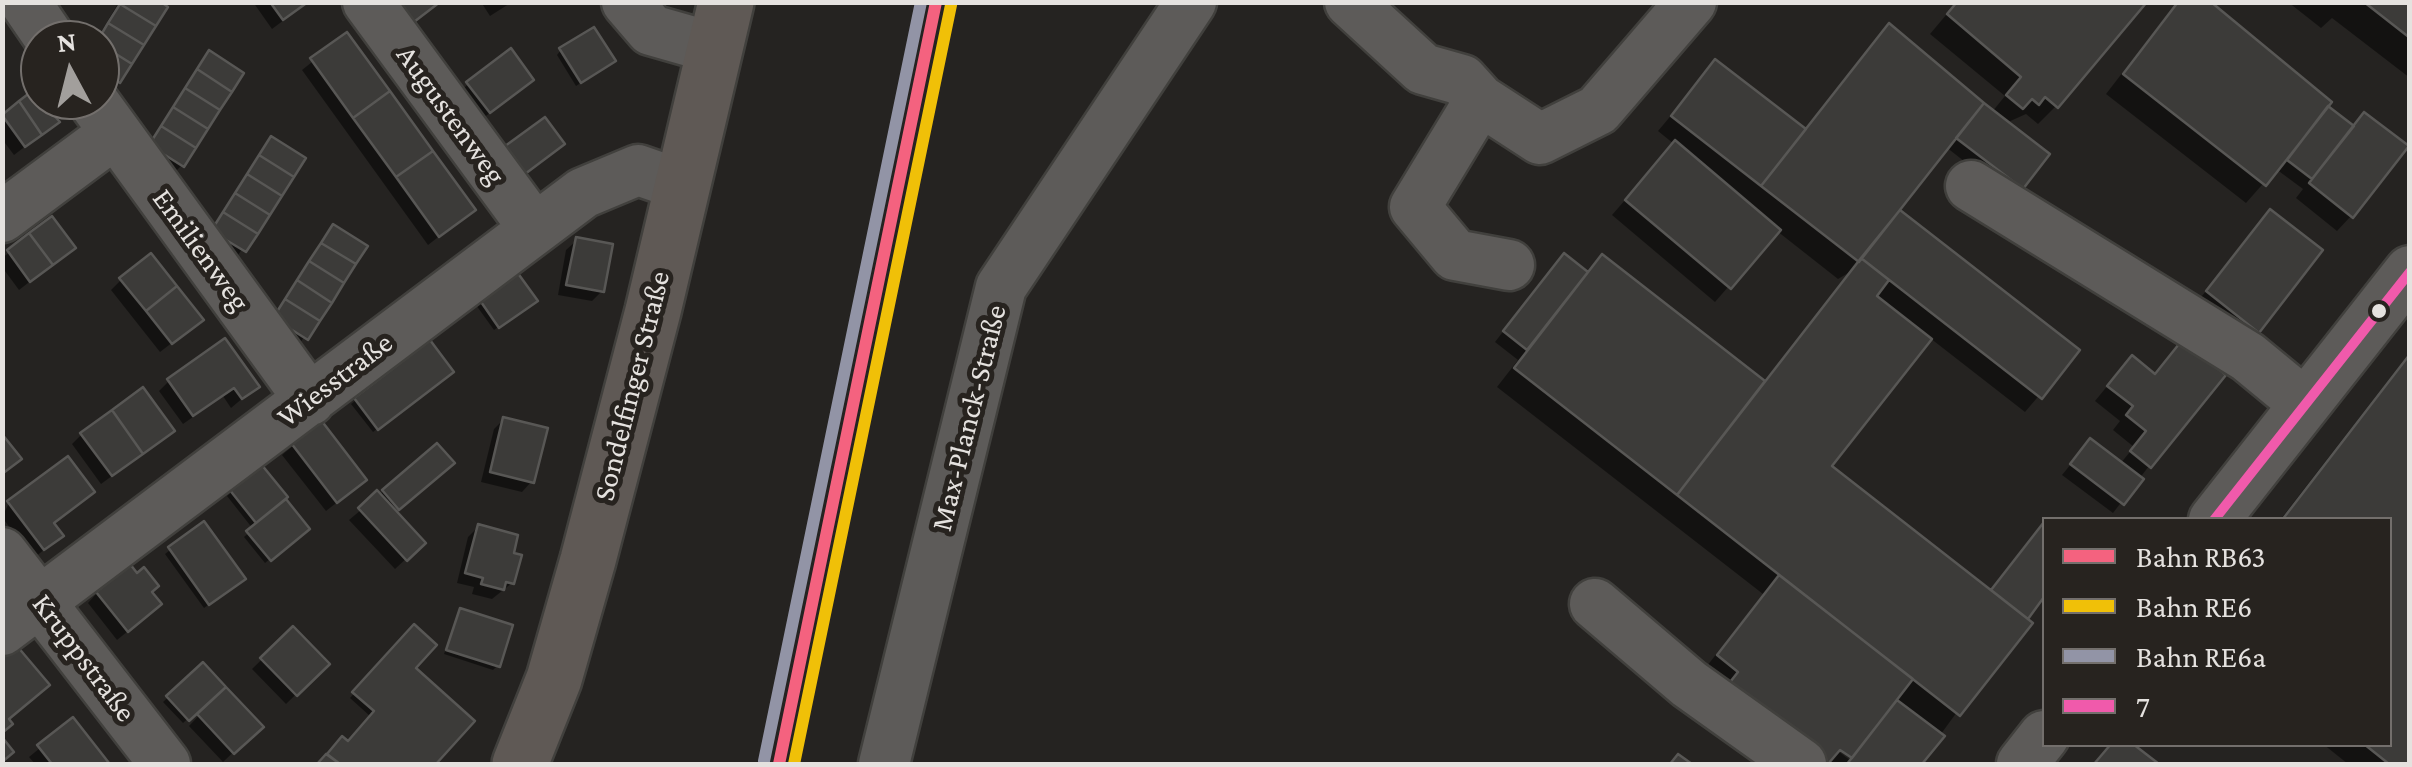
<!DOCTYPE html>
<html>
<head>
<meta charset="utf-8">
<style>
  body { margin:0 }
  #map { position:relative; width:2412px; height:767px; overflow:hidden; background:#252321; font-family:"Crimson Pro",serif }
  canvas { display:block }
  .frame { position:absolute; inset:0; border:5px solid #e5e2df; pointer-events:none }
  .legend { position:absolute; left:2042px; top:517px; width:350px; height:230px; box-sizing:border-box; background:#27231f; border:2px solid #736f6c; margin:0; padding:12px 18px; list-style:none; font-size:30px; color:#e5e2df }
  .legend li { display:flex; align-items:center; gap:20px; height:50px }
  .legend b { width:50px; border:2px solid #736f6c }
  .north { position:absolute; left:20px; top:20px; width:100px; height:100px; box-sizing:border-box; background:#27231f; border:2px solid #736f6c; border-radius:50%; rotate:353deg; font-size:28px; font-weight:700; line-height:40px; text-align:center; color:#e5e2df }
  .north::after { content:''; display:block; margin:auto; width:35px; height:45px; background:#a29f9c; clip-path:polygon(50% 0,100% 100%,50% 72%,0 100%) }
</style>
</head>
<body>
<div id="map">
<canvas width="2412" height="767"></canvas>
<div class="frame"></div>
<ul class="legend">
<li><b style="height:12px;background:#f4627f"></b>Bahn RB63</li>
<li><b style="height:12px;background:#f0c008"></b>Bahn RE6</li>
<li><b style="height:12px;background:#9294a6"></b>Bahn RE6a</li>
<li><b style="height:12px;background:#f05aab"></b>7</li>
</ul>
<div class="north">N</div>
</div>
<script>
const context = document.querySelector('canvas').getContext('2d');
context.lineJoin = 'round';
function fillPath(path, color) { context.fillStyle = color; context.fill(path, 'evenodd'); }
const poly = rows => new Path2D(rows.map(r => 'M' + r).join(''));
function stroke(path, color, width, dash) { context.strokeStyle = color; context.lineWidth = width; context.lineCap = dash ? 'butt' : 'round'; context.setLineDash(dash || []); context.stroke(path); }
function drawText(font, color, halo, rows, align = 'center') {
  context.font = font + ' "Crimson Pro",serif'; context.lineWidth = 10; context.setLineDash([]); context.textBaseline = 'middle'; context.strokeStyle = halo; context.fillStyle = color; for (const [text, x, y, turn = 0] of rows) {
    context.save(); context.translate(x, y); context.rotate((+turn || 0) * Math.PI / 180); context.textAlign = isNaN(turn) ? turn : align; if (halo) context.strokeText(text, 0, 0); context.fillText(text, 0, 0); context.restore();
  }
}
fillPath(poly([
  [119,2,167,2,108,92,100,87,100,40,96,40],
  [253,2,308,2,272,29],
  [481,2,512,2,490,16],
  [1957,2,2056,106,2038,124,2026,114,2006,123,2047,155,2011,198,1946,147,1889,219,2077,351,2025,412,1930,338,1828,466,1990,592,2044,525,2044,593,1919,764,1776,764,1700,675,1763,594,1497,387,1518,360,1495,342,1554,266,1586,274,1603,258,1763,383,1850,272,1838,279,1777,231,1715,302,1612,215,1674,144,1658,131,1716,62,1803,131,1890,26,1992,112,2005,96,1930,34],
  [1896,697,1899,701,1889,712,1886,710],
  [1829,744,1851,755,1851,761],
  [2177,2,2208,2,2325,107,2351,216,2337,231,2296,198,2303,189,2276,169,2246,203,2106,94],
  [2288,2,2410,2,2410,78,2332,18,2321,28],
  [346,35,473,210,428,245,302,70],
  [561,50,609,65,576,86,557,55],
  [209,54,182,165,172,175,141,156],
  [468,84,521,90,479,121,458,94],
  [36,92,57,122,14,155,2,139,2,115],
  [272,139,303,159,234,261,203,241],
  [2270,212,2257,331,2243,346,2193,307],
  [52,220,73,248,19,290,2,267,2,258],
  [334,227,365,246,296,349,265,329],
  [577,240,602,291,592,301,558,295,566,250],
  [121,280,190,329,160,352,111,290],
  [480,300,530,305,494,330,476,305],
  [2410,352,2410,764,2348,764,2323,744,2390,744,2390,520,2280,520],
  [2118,373,2154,376,2149,466,2113,513,2062,475,2090,441,2120,464,2134,447,2113,430,2120,421,2095,401],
  [446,376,373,432,351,404,356,400],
  [169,381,256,387,231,408,223,396,183,424,159,391],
  [504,419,532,481,522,492,481,482,494,429],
  [320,423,354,489,326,511,282,455],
  [82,434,161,440,101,484,72,444],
  [437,446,442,473,394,513,423,543,395,569,349,520],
  [260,468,307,529,265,563,244,537,253,529,227,496],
  [92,492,52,525,60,536,33,559,2,517,9,503],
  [203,524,238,583,204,608,165,554],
  [478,527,511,555,512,583,492,599,472,594,474,587,457,583,468,537],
  [97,593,149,614,117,640,88,603],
  [461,610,497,666,493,670,444,654],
  [414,627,412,668,471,721,432,764,319,764,342,739,347,744,371,717,350,698],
  [293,629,327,664,286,704,252,669],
  [203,665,212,698,260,727,223,762,189,726,205,709,202,706,183,723,163,702],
  [73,721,106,763,35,764,29,757]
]), '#0007');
const building = poly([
  [161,2,168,7,156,26,120,4,161,2],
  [270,2,308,2,283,20,270,2],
  [393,2,440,2,410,25,393,2],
  [1957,2,2147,2,2058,108,2045,97,2039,105,2032,99,2023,109,2006,95,2021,77,1947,14,1957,2],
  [2178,2,2211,2,2332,102,2266,186,2123,74,2178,2],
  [2364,2,2410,2,2410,38,2364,2],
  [120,4,156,26,144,45,108,23,120,4],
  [108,23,144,45,132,64,100,44,98,40,108,23],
  [1889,23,1984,103,1859,262,1761,186,1889,23],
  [594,27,616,61,581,83,559,48,594,27],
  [347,32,390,91,353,118,310,58,347,32],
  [100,44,132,64,120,83,100,71,100,44],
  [511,48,534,80,490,113,466,82,511,48],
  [209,50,244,73,232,92,197,69,209,50],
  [1715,59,1806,129,1761,186,1671,116,1715,59],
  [197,69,232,92,220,110,185,88,197,69],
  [36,88,40,100,60,122,42,135,19,101,36,88],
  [185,88,220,110,208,129,173,107,185,88],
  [390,91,433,151,396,177,353,118,390,91],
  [19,101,42,135,25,147,2,115,19,101],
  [1984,103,2050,154,2023,189,1956,138,1984,103],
  [2328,106,2354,126,2312,179,2287,160,2328,106],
  [173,107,208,129,196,148,161,126,173,107],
  [2364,112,2409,146,2353,218,2309,183,2364,112],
  [545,117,565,144,521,177,501,149,545,117],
  [161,126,196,148,184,167,149,145,161,126],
  [271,136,306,158,294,177,259,155,271,136],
  [1675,140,1781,230,1731,289,1625,200,1675,140],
  [433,151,476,210,439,237,396,177,433,151],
  [259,155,294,177,282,196,247,174,259,155],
  [247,174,282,196,270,215,235,193,247,174],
  [235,193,270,215,258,234,223,212,235,193],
  [2270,209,2323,250,2259,333,2206,291,2270,209],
  [1900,210,2080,350,2042,399,1861,258,1900,210],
  [223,212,258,234,246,252,211,231,223,212],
  [52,216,76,248,53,265,29,233,52,216],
  [333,224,368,246,356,264,321,243,333,224],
  [29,233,53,265,30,282,7,250,29,233],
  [576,237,613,244,604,292,566,285,576,237],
  [321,243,356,264,344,283,309,261,321,243],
  [151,253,177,286,146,311,119,278,151,253],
  [1564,253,1588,272,1527,350,1503,331,1564,253],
  [1602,254,1765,381,1677,495,1514,368,1602,254],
  [1861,258,1889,280,1877,296,1932,339,1832,466,2033,623,1960,716,1677,495,1861,258],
  [309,261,344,283,332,303,297,280,309,261],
  [517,272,538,301,499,328,479,299,517,272],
  [297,280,332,303,320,321,285,299,297,280],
  [177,286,204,320,172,344,146,311,177,286],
  [285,299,320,321,308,340,273,318,285,299],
  [225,338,260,387,242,399,234,388,193,416,167,379,225,338],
  [2183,339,2226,375,2151,468,2130,451,2146,431,2126,415,2133,406,2107,386,2132,355,2155,374,2183,339],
  [430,340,454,372,378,430,354,398,430,340],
  [2410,354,2410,764,2389,764,2364,744,2390,744,2390,520,2282,520,2410,354],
  [143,387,175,431,143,454,112,410,143,387],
  [112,410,143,454,112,476,80,433,112,410],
  [503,417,548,428,534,483,490,472,503,417],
  [321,420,367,480,337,503,291,443,321,420],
  [2,434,22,459,2,474,2,434],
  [2090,438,2144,479,2124,505,2070,464,2090,438],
  [437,443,455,463,399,510,382,490,437,443],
  [68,456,95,492,54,523,64,536,44,550,7,501,68,456],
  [261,464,288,497,256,523,229,489,261,464],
  [377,490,426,543,407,561,358,508,377,490],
  [286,499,310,529,271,561,246,531,286,499],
  [204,521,246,579,209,605,168,547,204,521],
  [2044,522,2044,597,2028,619,1991,590,2044,522],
  [478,524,518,535,514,553,522,555,514,584,506,582,504,590,481,584,483,578,465,573,478,524],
  [130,564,137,573,144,567,159,586,152,592,162,604,128,632,96,592,130,564],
  [1779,575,1913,679,1852,758,1840,750,1828,764,1818,764,1723,691,1738,672,1717,655,1779,575],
  [460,608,513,625,500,667,446,650,460,608],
  [414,624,437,645,416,668,475,721,436,764,340,764,327,754,342,736,348,741,374,711,352,692,414,624],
  [293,626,330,664,297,696,260,658,293,626],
  [17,646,50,685,9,719,13,724,2,733,2,658,17,646],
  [203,662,226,687,189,721,166,696,203,662],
  [226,687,264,727,234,754,197,714,226,687],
  [1897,700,1945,736,1922,764,1847,764,1897,700],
  [73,717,109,763,107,764,52,764,37,745,73,717],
  [2,737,14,752,2,762,2,737],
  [2111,744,2133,744,2159,764,2094,764,2111,744],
  [326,754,340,764,317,764,326,754],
  [1678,754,1692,764,1670,764,1678,754]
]);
fillPath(building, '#3c3b39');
stroke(building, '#585755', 2.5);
const minor = poly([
  [25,2,51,40],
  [368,2,534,228],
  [627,2,651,30,714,48],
  [1350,2,1423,69,1462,80,1480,100,1540,139,1598,110,1691,2],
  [92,100,310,400],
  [1480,100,1415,207,1455,255,1509,265],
  [1971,186,2248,357,2305,404],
  [2,217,115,133],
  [2214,520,2410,271],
  [2,553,165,764],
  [1595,604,1689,684,1801,764],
  [2,630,583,193,638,170,681,185],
  [884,764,1001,287,1191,2],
  [2022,764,2044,736]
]);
const major = poly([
  [520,764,554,679,588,560,653,311,726,2]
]);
stroke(minor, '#41403d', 55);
stroke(major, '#41403d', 60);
stroke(minor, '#5d5b59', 50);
stroke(major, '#5f5955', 55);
stroke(poly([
  [2214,520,2410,272]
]), '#f05aab', 10);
stroke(poly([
  [779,764,936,2]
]), '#f4627f', 12);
stroke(poly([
  [794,764,951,5]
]), '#f0c008', 12);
stroke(poly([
  [764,761,921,2]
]), '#9294a6', 12);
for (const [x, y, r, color] of [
  [2379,311,9,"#e5e2df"]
]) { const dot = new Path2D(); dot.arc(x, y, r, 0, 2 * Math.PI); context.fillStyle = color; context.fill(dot); stroke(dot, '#27231f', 4); }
drawText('30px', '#e5e2df', '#27231f', [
  ["Augustenweg",451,115,54],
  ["Emilienweg",201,250,54],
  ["Wiesstraße",335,380,-37],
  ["Sondelfinger Straße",632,386,-76],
  ["Max-Planck-Straße",969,418,-76],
  ["Kruppstraße",84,658,53]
]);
</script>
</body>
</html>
